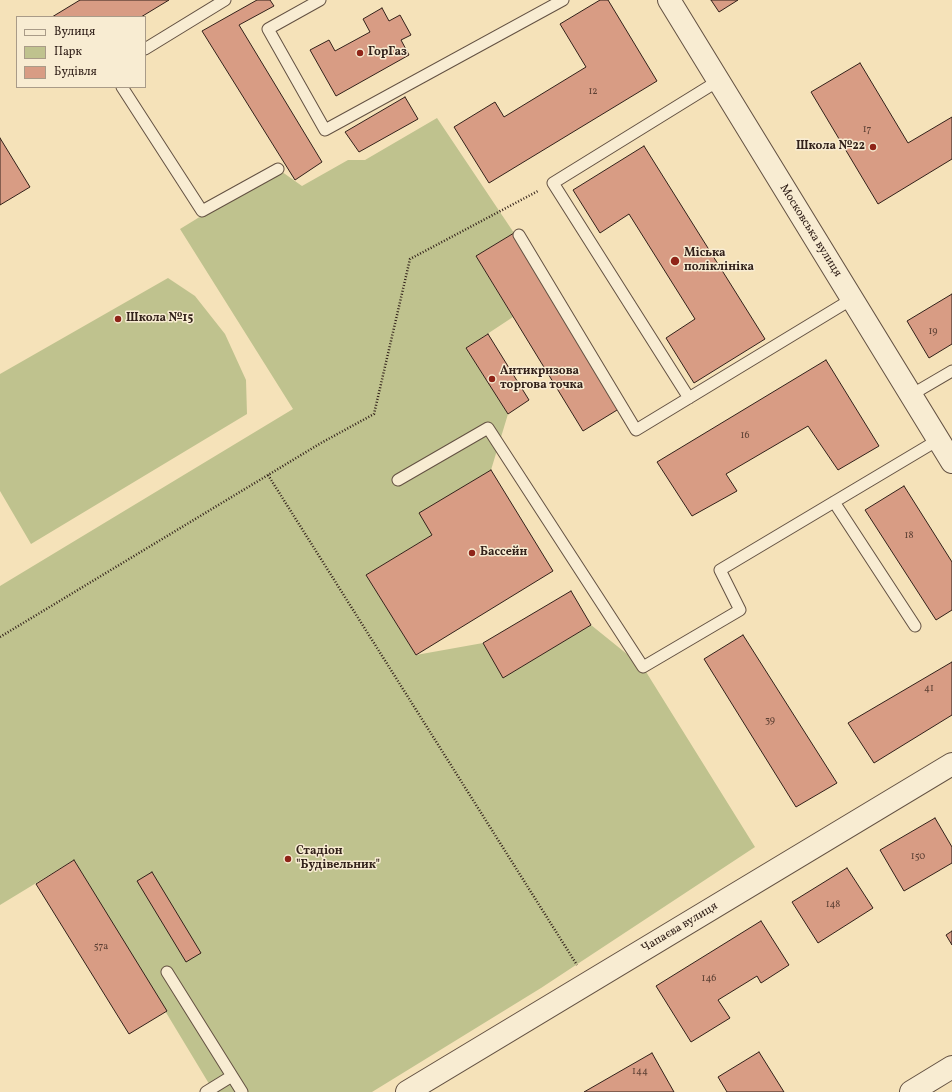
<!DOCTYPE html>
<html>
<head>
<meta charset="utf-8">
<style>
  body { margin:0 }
  #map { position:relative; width:952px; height:1092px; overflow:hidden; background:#f5e2b9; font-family:Vollkorn,serif }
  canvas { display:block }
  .legend { position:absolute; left:16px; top:16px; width:130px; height:72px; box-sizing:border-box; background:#f8ecd2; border:1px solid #a99b88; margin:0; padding:5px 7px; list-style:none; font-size:12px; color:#32211a }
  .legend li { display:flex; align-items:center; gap:8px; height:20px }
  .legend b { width:20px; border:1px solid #a99b88 }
</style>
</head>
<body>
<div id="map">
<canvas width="952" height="1092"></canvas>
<ul class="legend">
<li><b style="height:5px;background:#f8ecd2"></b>Вулиця</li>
<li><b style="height:11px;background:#bfc28e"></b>Парк</li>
<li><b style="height:11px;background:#d89c84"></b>Будівля</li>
</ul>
</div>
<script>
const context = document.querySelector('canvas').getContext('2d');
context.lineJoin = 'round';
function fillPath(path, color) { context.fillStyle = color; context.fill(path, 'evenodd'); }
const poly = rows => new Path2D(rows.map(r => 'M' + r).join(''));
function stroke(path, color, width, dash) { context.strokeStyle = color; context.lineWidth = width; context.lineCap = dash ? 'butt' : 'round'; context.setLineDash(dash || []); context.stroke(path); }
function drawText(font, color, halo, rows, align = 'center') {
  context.font = font + ' Vollkorn,serif'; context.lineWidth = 3; context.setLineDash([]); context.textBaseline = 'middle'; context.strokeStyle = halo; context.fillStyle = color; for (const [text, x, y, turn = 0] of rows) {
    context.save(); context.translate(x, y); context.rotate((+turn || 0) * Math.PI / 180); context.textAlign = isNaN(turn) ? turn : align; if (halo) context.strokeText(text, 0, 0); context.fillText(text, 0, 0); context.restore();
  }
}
fillPath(poly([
  [437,118,514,233,476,256,513,317,466,348,508,414,491,470,420,513,432,535,366,575,416,655,483,643,503,678,591,625,643,667,755,847,541,988,372,1092,214,1092,74,860,0,905,0,586,293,409,180,229,278,169,302,186,348,160,365,160],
  [168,278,195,296,225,334,246,380,247,414,31,544,0,491,0,374]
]), '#bfc28e');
const building = poly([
  [80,0,169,0,141,17,52,17,80,0],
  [257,0,270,0,274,6,239,25,322,162,295,180,202,31,257,0],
  [600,0,608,0,657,81,489,183,454,127,495,102,504,117,586,67,560,24,600,0],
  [711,0,738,0,719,12,711,0],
  [382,8,389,21,400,15,411,35,401,40,409,55,336,96,310,50,329,40,335,51,370,32,363,19,382,8],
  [860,63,908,143,952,117,952,159,878,204,811,92,860,63],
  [405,97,418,119,359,152,345,132,405,97],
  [0,138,30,187,0,205,0,138],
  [644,146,765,339,694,383,666,338,695,319,629,214,600,233,573,190,644,146],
  [514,233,622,407,583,431,476,256,514,233],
  [952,294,952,344,929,358,907,321,952,294],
  [488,334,529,400,508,414,466,348,488,334],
  [826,360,879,446,838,470,808,426,726,474,737,491,692,516,657,462,826,360],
  [491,470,553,571,416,655,366,575,432,535,419,513,491,470],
  [904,486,952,562,952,610,936,620,865,510,904,486],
  [571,591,591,625,503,678,483,643,571,591],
  [743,635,837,783,796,807,704,659,743,635],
  [952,662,952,715,874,763,848,723,952,662],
  [935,818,952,847,952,863,904,891,880,850,935,818],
  [74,860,167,1011,129,1034,36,884,74,860],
  [847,868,873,908,818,943,792,902,847,868],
  [152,872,201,953,186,962,137,881,152,872],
  [761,921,789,965,761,983,757,976,718,1000,730,1018,691,1042,656,986,761,921],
  [952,931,952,945,946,935,952,931],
  [759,1052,784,1092,727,1092,718,1077,759,1052],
  [652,1053,674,1092,584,1092,652,1053]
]);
fillPath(building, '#d89c84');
stroke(building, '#32211a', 1);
const lane = poly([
  [320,0,268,29,325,130,563,0],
  [145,49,225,0],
  [122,87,202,211,278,169],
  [519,235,636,430,852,299],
  [911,395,952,371],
  [689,398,553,183,718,81],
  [398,480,488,428,643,667,740,610,720,570,938,440],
  [834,502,915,626],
  [167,972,242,1092],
  [206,1092,232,1076]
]);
const street = poly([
  [669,0,952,462],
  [407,1092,952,764],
  [911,1092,952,1067]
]);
stroke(lane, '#635142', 13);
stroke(street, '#635142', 24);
stroke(poly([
  [268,475,577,965],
  [0,637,321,443,374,414,410,259,538,191]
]), '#32211a', 2.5, [1, 2]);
stroke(lane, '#f8ecd2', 11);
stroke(street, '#f8ecd2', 22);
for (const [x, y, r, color] of [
  [360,53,4,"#8f2418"],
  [873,147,4,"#8f2418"],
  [675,261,5,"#8f2418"],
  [118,319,4,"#8f2418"],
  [492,379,4,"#8f2418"],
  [472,553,4,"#8f2418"],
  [288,859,4,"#8f2418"]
]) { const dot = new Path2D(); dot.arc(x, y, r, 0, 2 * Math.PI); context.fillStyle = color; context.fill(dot); stroke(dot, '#f8ecd2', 1.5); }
drawText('10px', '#5c4034', null, [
  ["12",593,92],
  ["17",867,130],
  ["19",933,332],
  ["16",745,436],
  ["18",909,536],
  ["41",929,689],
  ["39",770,721],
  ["150",918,857],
  ["148",833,905],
  ["57а",101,947],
  ["146",709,979],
  ["144",640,1072]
]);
drawText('bold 12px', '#32211a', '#f8ecd2', [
  ["ГорГаз",368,53],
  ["Школа №22",865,147,"right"],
  ["Міська",684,254],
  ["поліклініка",684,268],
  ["Школа №15",126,319],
  ["Антикризова",500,372],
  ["торгова точка",500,386],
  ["Бассейн",480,553],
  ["Стадіон",296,852],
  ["\"Будівельник\"",296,866]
], 'left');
drawText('12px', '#32211a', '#f8ecd2', [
  ["Московська вулиця",810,231,58],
  ["Чапаєва вулиця",680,928,-31]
]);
</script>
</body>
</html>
